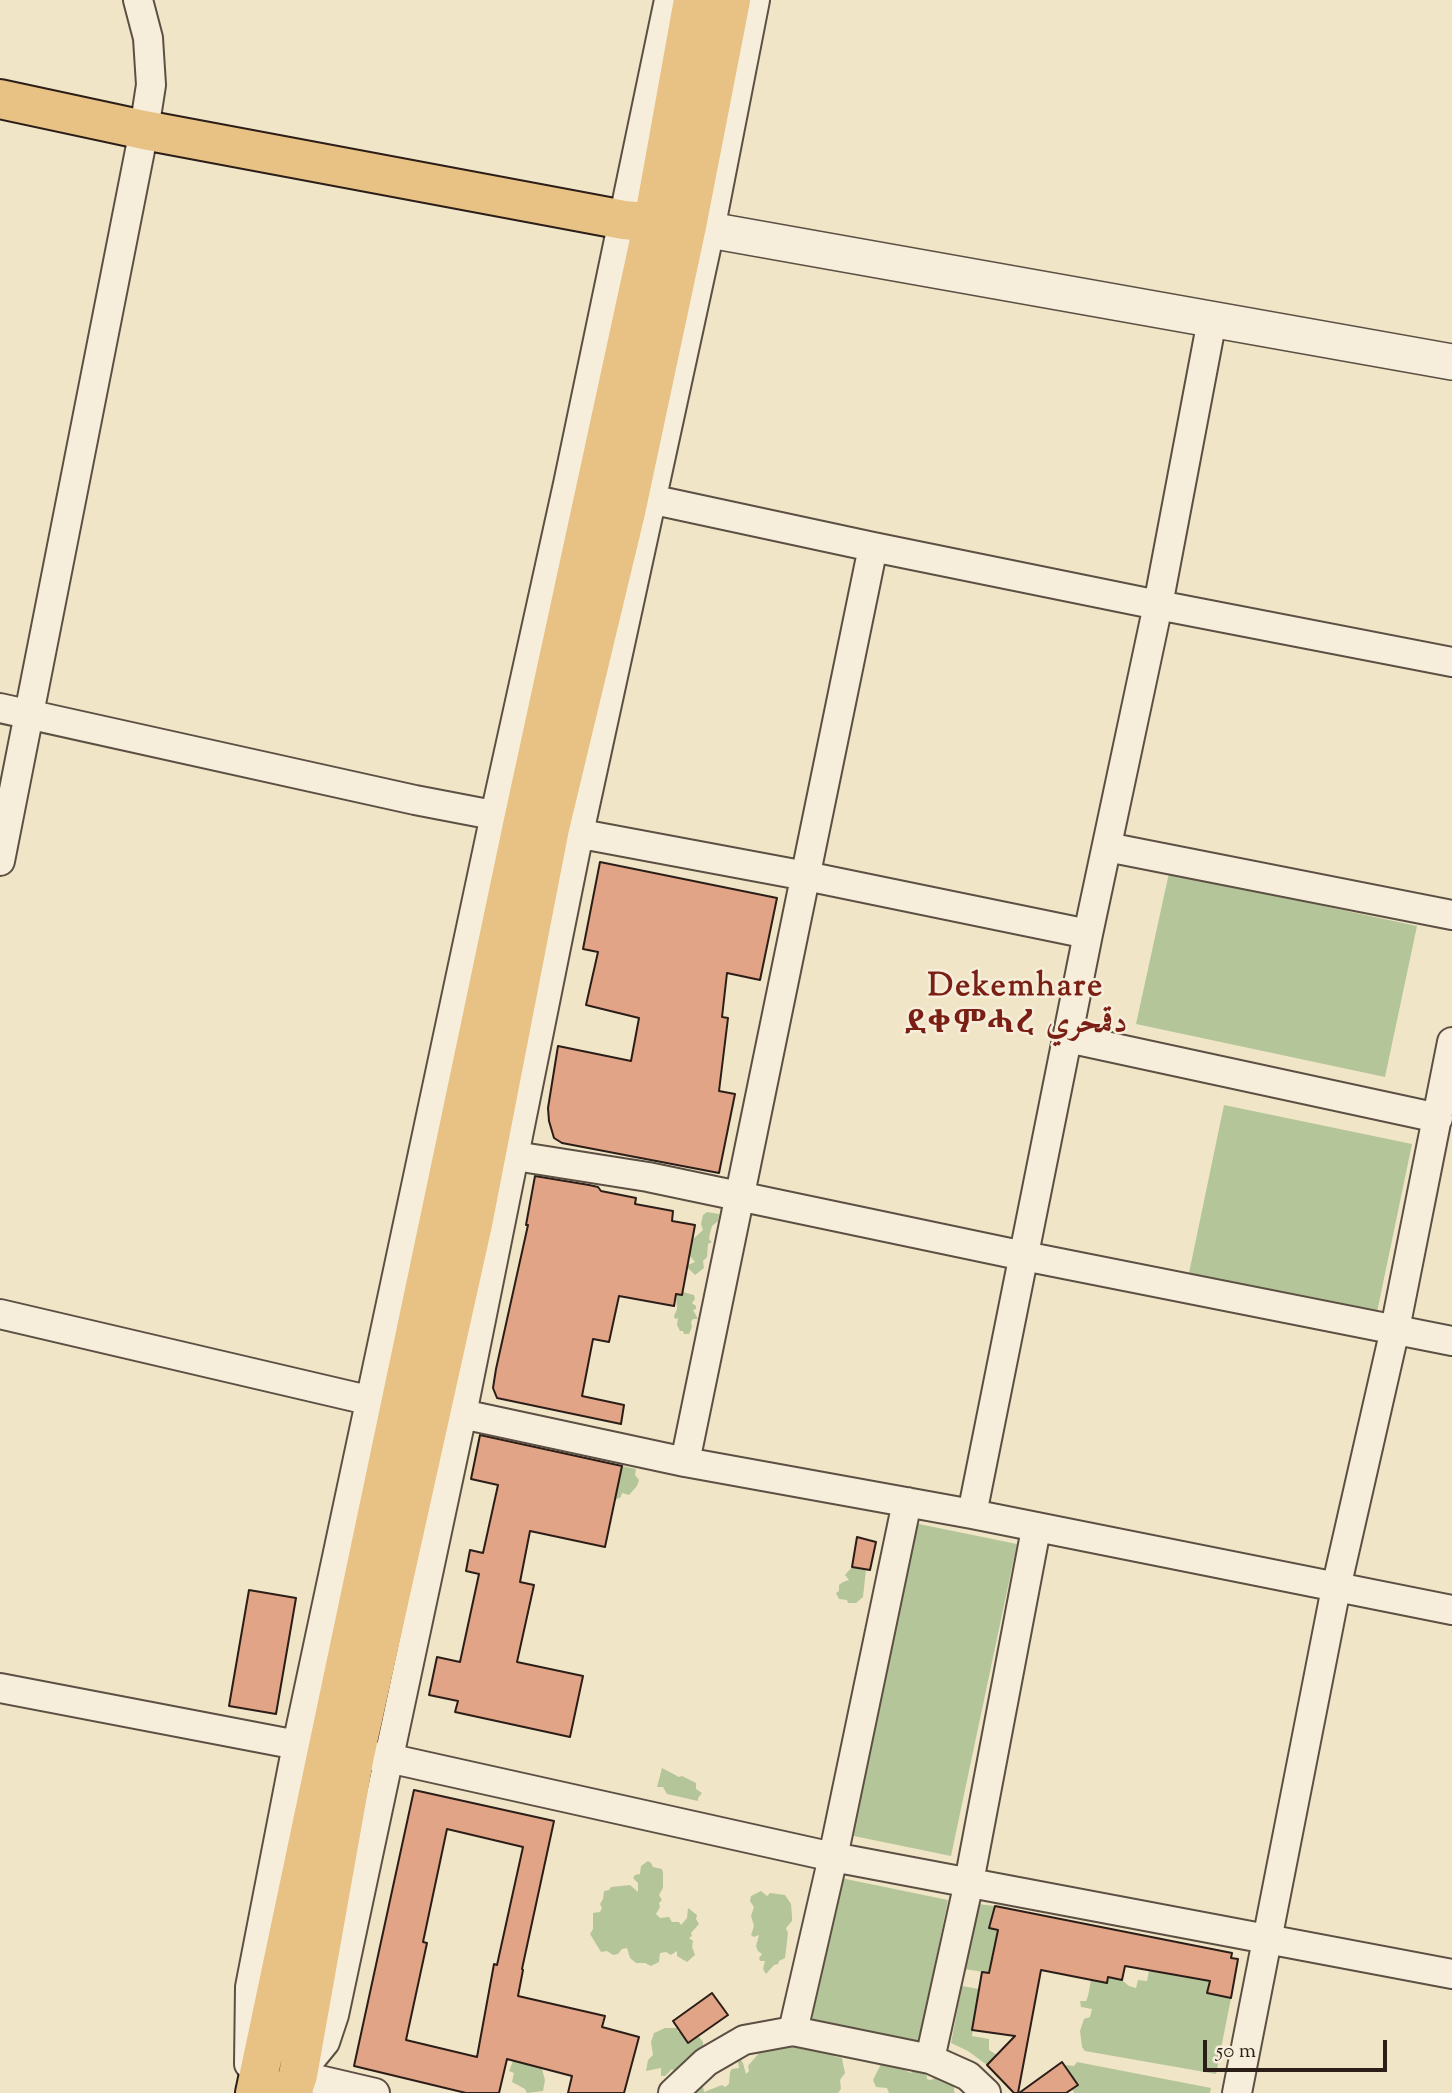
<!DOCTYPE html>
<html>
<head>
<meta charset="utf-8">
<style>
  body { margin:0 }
  #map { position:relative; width:1452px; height:2093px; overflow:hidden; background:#f1e5c7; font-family:"Sorts Mill Goudy",serif }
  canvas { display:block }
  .scale { position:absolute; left:1203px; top:2040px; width:184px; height:32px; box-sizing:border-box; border:4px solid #2b1d17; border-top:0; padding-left:9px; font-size:21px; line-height:24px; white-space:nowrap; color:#2b1d17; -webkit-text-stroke:5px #f6eedb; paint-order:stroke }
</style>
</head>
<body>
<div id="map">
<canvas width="1452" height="2093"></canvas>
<div class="scale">50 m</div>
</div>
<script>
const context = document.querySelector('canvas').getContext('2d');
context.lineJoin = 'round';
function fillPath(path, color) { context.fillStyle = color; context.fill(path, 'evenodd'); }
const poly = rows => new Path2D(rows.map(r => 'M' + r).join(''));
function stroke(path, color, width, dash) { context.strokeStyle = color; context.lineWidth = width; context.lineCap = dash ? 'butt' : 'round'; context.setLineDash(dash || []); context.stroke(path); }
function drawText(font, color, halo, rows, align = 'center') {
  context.font = font + ' "Sorts Mill Goudy",Amiri,"Noto Serif Ethiopic",serif'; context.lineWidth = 5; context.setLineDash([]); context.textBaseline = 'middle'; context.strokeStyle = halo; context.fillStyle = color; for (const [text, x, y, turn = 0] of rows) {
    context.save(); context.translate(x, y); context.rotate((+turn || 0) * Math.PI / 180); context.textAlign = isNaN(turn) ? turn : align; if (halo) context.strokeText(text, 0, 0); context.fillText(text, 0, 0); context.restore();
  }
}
fillPath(poly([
  [1169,873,1417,926,1385,1077,1136,1024],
  [1224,1105,1412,1144,1377,1312,1189,1273],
  [707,1212,719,1214,718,1221,712,1226,710,1233,709,1239,712,1242,708,1244,707,1257,703,1261,704,1268,695,1275,688,1268,688,1265,695,1262,690,1256,692,1240,703,1230,701,1224,703,1215],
  [683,1292,694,1295,695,1299,692,1303,696,1306,696,1309,693,1310,698,1319,693,1319,691,1322,692,1327,689,1334,684,1334,683,1331,680,1331,677,1325,678,1318,675,1319,674,1316,677,1309,676,1294,682,1295],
  [622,1466,636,1469,635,1475,639,1480,637,1486,629,1495,622,1493,621,1497,615,1500],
  [914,1523,1017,1544,951,1856,849,1835],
  [852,1567,866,1569,863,1597,856,1603,848,1603,847,1600,839,1599,836,1593,839,1591,839,1585,843,1582,849,1580,845,1575],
  [662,1768,679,1777,682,1776,696,1783,696,1789,702,1793,698,1798,698,1801,667,1794,663,1787,657,1787],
  [648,1861,651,1863,653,1867,662,1869,663,1873,663,1888,659,1895,662,1900,659,1903,660,1907,656,1914,660,1918,669,1917,672,1922,679,1922,681,1925,687,1918,688,1908,697,1915,696,1919,699,1924,691,1933,692,1936,689,1938,693,1941,692,1947,695,1955,687,1962,677,1956,677,1951,671,1955,666,1952,660,1953,659,1962,651,1966,645,1963,636,1963,630,1958,627,1948,622,1949,618,1954,613,1955,607,1951,601,1952,590,1934,593,1929,593,1913,600,1912,602,1908,600,1904,603,1899,604,1891,609,1890,611,1887,630,1885,638,1892,638,1883,633,1878,635,1875,640,1874,641,1866],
  [841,1878,948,1900,919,2041,812,2019],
  [761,1891,767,1896,770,1893,785,1895,791,1904,792,1916,792,1921,786,1928,788,1933,785,1958,779,1961,778,1964,774,1965,766,1974,763,1969,765,1961,760,1961,759,1958,762,1954,758,1951,756,1946,759,1935,754,1937,751,1935,754,1926,751,1916,754,1907,750,1901,751,1896],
  [978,1904,995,1906,990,1928,998,1930,989,1973,965,1969],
  [1149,1971,1210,1981,1208,1993,1231,1998,1216,2074,1085,2051,1082,2047,1080,2031,1084,2019,1090,2017,1092,2009,1081,2007,1080,2001,1086,2001,1088,1996,1091,1980,1107,1983,1108,1977,1122,1980,1129,1986,1136,1988,1138,1980,1147,1981],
  [962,1986,979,1989,972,2036,989,2039,989,2050,997,2055,987,2065,968,2051,951,2043],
  [665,2028,677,2028,678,2032,688,2030,696,2033,703,2042,703,2046,700,2048,701,2051,673,2077,675,2072,672,2069,665,2076,661,2076,661,2068,646,2071,648,2060,653,2055,651,2042,654,2033],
  [777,2041,836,2052,833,2056,842,2058,843,2064,845,2073,840,2080,841,2089,838,2093,690,2093,698,2086,703,2086,704,2092,722,2085,725,2087,729,2084,730,2072,732,2069,739,2068,738,2061,741,2060,743,2063,746,2074,749,2071,748,2066,759,2053],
  [511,2056,537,2064,542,2069,545,2080,543,2091,527,2093,525,2089,512,2082,514,2073,509,2071,513,2061],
  [882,2062,903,2064,904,2070,911,2073,916,2067,926,2070,927,2079,930,2080,934,2079,931,2075,933,2071,954,2082,954,2092,956,2093,889,2093,887,2088,876,2087,873,2080],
  [1077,2062,1211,2088,1210,2093,1074,2093,1072,2089,1078,2085,1065,2065,1074,2066]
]), '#b4c699');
const building = poly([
  [600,862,777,898,760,980,727,973,722,1017,728,1018,719,1091,735,1094,719,1173,562,1143,554,1138,549,1121,548,1108,558,1046,631,1061,639,1018,586,1005,598,952,583,949,600,862],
  [535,1176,589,1185,598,1187,601,1191,636,1198,635,1204,673,1211,672,1221,695,1225,682,1295,676,1294,674,1306,619,1296,609,1342,593,1339,582,1396,624,1405,621,1424,497,1398,493,1388,496,1369,528,1225,526,1225,535,1176],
  [480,1435,622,1466,605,1547,530,1531,520,1582,534,1585,517,1662,583,1676,570,1737,455,1712,458,1701,429,1695,437,1657,460,1662,479,1574,466,1571,470,1550,483,1553,498,1485,471,1479,480,1435],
  [857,1537,876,1542,870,1570,852,1567,857,1537],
  [249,1590,296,1598,276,1714,229,1706,249,1590],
  [414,1790,554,1821,522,1969,523,1970,518,1996,605,2016,602,2027,639,2037,624,2093,568,2093,572,2076,507,2059,499,2093,466,2093,354,2066,414,1790],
  [447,1829,523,1847,497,1965,494,1964,477,2057,406,2040,427,1943,423,1942,447,1829],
  [995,1906,1232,1953,1231,1958,1238,1959,1231,1998,1207,1993,1210,1981,1125,1966,1122,1980,1108,1977,1107,1983,1041,1970,1018,2093,1014,2093,987,2065,1015,2036,972,2030,982,1972,989,1973,998,1930,989,1928,995,1906],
  [712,1993,728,2015,688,2043,673,2021,712,1993],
  [1062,2062,1078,2085,1066,2093,1019,2093,1062,2062]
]);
fillPath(building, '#e1a486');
stroke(building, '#2b1d17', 2);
const minor = poly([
  [633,508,650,499,873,547,1158,605,1452,662],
  [0,708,415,800,514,819],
  [560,830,806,876,1088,934],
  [1107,847,1452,915],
  [0,861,144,130,151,85,148,38,138,0],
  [1068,1038,1438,1118],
  [515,1156,648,1177,1024,1256,1452,1341],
  [0,1314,372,1401],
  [462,1414,685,1462,972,1514,1452,1610],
  [685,1462,873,547],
  [972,1514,1088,934,1158,605,1212,320],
  [0,1688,313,1748],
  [371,1756,388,1758,833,1857,1452,1974],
  [793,2031,833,1857,907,1502],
  [930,2059,969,1882,1036,1529],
  [249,2064,250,1987,297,1745,495,815,568,484,669,0],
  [375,2093,298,2075,325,2042,334,2015,462,1414,579,833,710,230,755,0],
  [673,2093,706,2062,744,2040,793,2031,930,2059,968,2076,986,2093],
  [1237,2093,1336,1588,1395,1329,1452,1042]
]);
const tertiary = poly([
  [687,226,1452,362]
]);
const primary = poly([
  [0,99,144,130,624,220,686,226]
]);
const trunk = poly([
  [255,2093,523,821,653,222,693,0],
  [292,2093,298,2075,355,1755,473,1224,550,828,626,512,687,226,731,0]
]);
stroke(minor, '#5c4f43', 32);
stroke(tertiary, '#5c4f43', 38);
stroke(primary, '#2b1d17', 42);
stroke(trunk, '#2b1d17', 42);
stroke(minor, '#f6eedb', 28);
stroke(tertiary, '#f6eedb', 35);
stroke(primary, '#e8c284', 38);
stroke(trunk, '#e8c284', 38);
context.letterSpacing = '2px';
drawText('bold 32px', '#7a1f14', '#f6eedb', [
  ["Dekemhare",1016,990],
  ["ደቀምሓረ دقمحري",1016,1027]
]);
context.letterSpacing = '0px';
</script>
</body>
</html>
